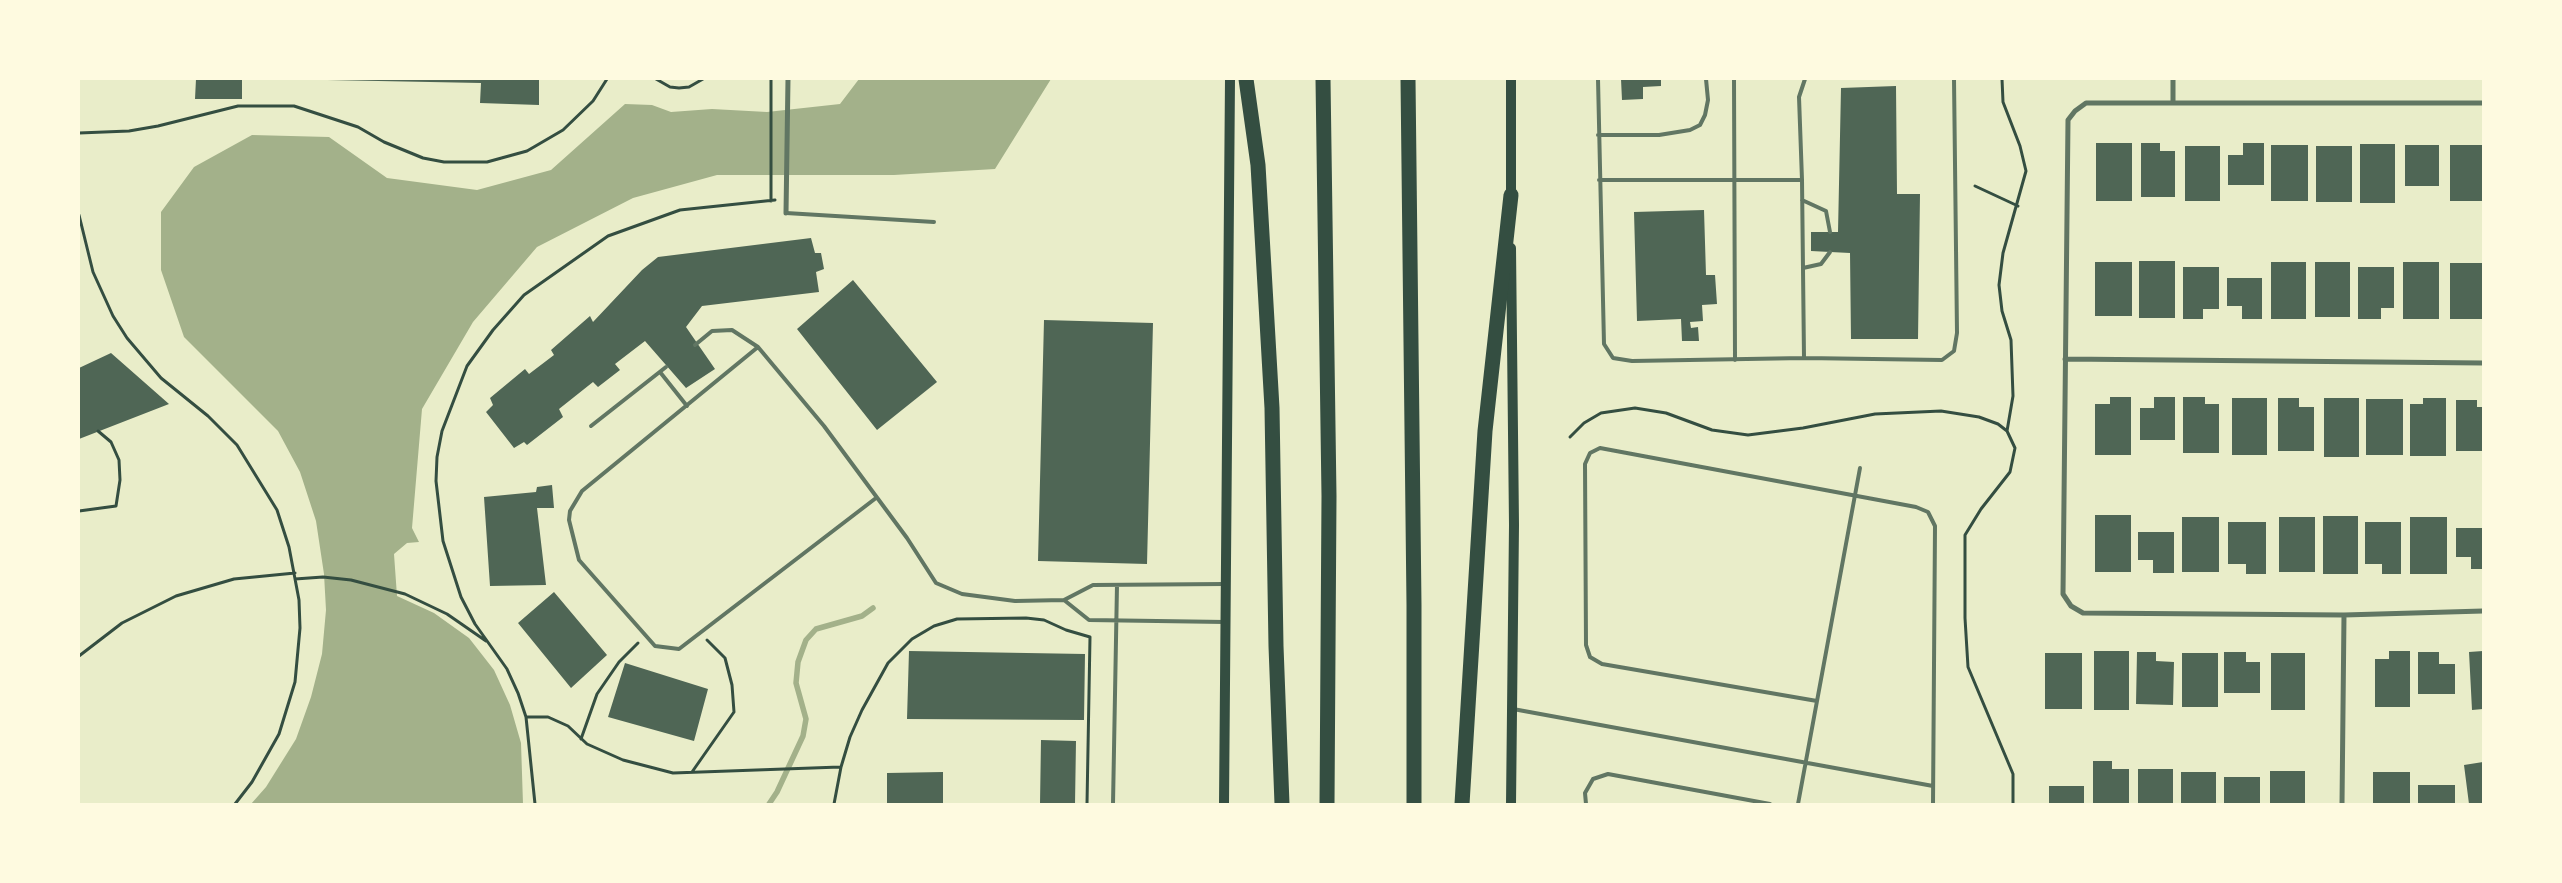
<!DOCTYPE html>
<html>
<head>
<meta charset="utf-8">
<style>
  body { margin:0 }
  #map { position:relative; width:2562px; height:883px; overflow:hidden; background:#e9edc9; font-family:Overpass,sans-serif }
  canvas { display:block }
  .frame { position:absolute; inset:0; border:80px solid #fefae0; pointer-events:none }
</style>
</head>
<body>
<div id="map">
<canvas width="2562" height="883"></canvas>
<div class="frame"></div>
</div>
<script>
const context = document.querySelector('canvas').getContext('2d');
context.lineJoin = 'round';
function fillPath(path, color) { context.fillStyle = color; context.fill(path, 'evenodd'); }
const poly = rows => new Path2D(rows.map(r => 'M' + r).join(''));
function stroke(path, color, width, dash) { context.strokeStyle = color; context.lineWidth = width; context.lineCap = dash ? 'butt' : 'round'; context.setLineDash(dash || []); context.stroke(path); }
fillPath(poly([
  [859,79,1051,79,995,169,894,175,717,175,633,198,537,247,473,322,422,409,412,528,419,542,407,543,394,554,397,596,434,613,469,638,494,670,510,705,521,743,523,804,251,804,266,787,296,739,311,697,322,654,326,610,324,574,316,521,300,472,278,431,184,337,161,270,161,212,194,167,252,135,329,137,387,178,477,190,551,170,625,104,652,105,671,112,712,109,767,112,840,104]
]), '#a3b18a');
stroke(poly([
  [769,804,777,792,803,736,806,719,796,683,798,662,806,640,816,629,862,616,873,608]
]), '#a3b18a', 5.5);
fillPath(poly([
  [196,79,242,79,242,99,195,99],
  [276,79,539,79,539,105,480,103,481,83],
  [1621,79,1661,79,1661,86,1643,87,1643,99,1622,100],
  [1896,86,1897,194,1920,194,1918,339,1851,339,1850,253,1811,251,1811,232,1838,232,1841,88],
  [2096,143,2132,143,2132,201,2096,201],
  [2141,143,2160,143,2160,151,2175,151,2175,197,2141,197],
  [2243,143,2264,143,2264,185,2228,185,2228,155,2243,155],
  [2360,144,2395,144,2395,203,2360,203],
  [2271,145,2308,145,2308,201,2271,201],
  [2405,145,2439,145,2439,186,2405,186],
  [2450,145,2483,145,2483,201,2450,201],
  [2185,146,2220,146,2220,201,2185,201],
  [2316,146,2352,146,2352,202,2316,202],
  [1704,210,1706,275,1715,275,1717,304,1702,305,1703,321,1690,322,1691,328,1698,327,1699,341,1682,341,1681,319,1637,321,1634,212],
  [811,238,815,253,821,253,824,269,816,272,819,292,702,306,686,327,715,369,686,388,645,341,615,364,620,370,598,387,593,382,559,409,563,417,527,445,524,442,514,448,486,412,493,405,490,398,525,369,529,374,554,355,551,350,590,316,593,322,642,270,658,257],
  [2139,261,2175,261,2175,318,2139,318],
  [2095,262,2132,262,2132,316,2095,316],
  [2271,262,2306,262,2306,319,2271,319],
  [2315,262,2350,262,2350,317,2315,317],
  [2403,262,2439,262,2439,319,2403,319],
  [2450,263,2483,263,2483,319,2450,319],
  [2183,267,2219,267,2219,309,2203,309,2203,319,2183,319],
  [2358,267,2394,267,2394,308,2381,308,2381,319,2358,319],
  [2227,278,2262,278,2262,319,2242,319,2242,306,2227,306],
  [853,280,937,382,877,430,797,329],
  [1044,320,1153,323,1147,564,1038,561],
  [111,353,169,404,79,439,79,368],
  [2110,397,2131,397,2131,455,2095,455,2095,404,2110,404],
  [2154,397,2175,397,2175,440,2140,440,2140,408,2154,408],
  [2183,397,2205,397,2205,404,2219,404,2219,453,2183,453],
  [2232,398,2267,398,2267,455,2232,455],
  [2278,398,2299,398,2299,407,2314,407,2314,451,2278,451],
  [2324,398,2359,398,2359,457,2324,457],
  [2423,398,2446,398,2446,456,2410,456,2410,404,2423,404],
  [2366,399,2403,399,2403,455,2366,455],
  [2456,400,2477,400,2477,407,2483,407,2483,451,2456,451],
  [552,485,554,508,537,508,546,585,490,586,484,497,536,492,537,487],
  [2095,515,2131,515,2131,572,2095,572],
  [2323,516,2358,516,2358,574,2323,574],
  [2182,517,2219,517,2219,572,2182,572],
  [2279,517,2315,517,2315,572,2279,572],
  [2410,517,2447,517,2447,574,2410,574],
  [2228,522,2266,522,2266,574,2246,574,2246,564,2228,564],
  [2365,522,2401,522,2401,574,2382,574,2382,564,2365,564],
  [2456,528,2483,528,2483,569,2471,569,2471,557,2456,557],
  [2138,532,2174,532,2174,573,2153,573,2153,560,2138,560],
  [554,592,607,655,571,688,518,623],
  [909,651,1085,654,1084,720,907,719],
  [2094,651,2129,651,2129,710,2094,710],
  [2389,651,2410,651,2410,707,2375,707,2375,659,2389,659],
  [2483,651,2483,709,2472,710,2469,652],
  [2137,652,2156,652,2156,661,2174,662,2173,705,2136,704],
  [2224,652,2246,652,2246,662,2260,662,2260,693,2224,693],
  [2418,652,2439,652,2439,664,2455,664,2455,694,2418,694],
  [2045,653,2082,653,2082,709,2045,709],
  [2182,653,2218,653,2218,707,2182,707],
  [2271,653,2305,653,2305,710,2271,710],
  [625,663,708,689,694,741,608,717],
  [1041,740,1076,741,1075,804,1040,804],
  [2093,761,2112,761,2112,769,2129,769,2129,804,2093,804],
  [2483,762,2483,804,2469,804,2464,765],
  [2138,769,2173,769,2173,804,2138,804],
  [2270,771,2305,771,2305,804,2270,804],
  [943,772,943,804,887,804,887,773],
  [2181,772,2216,772,2216,804,2181,804],
  [2373,772,2410,772,2410,804,2373,804],
  [2224,777,2260,777,2260,804,2224,804],
  [2418,785,2455,785,2455,804,2418,804],
  [2049,786,2084,786,2084,804,2049,804]
]), '#4f6655');
stroke(poly([
  [656,79,670,87,679,88,689,87,703,79],
  [771,79,771,201],
  [2002,79,2003,102,2020,146,2026,171,2003,253,1999,285,2002,311,2011,340,2013,396,2007,431],
  [79,133,129,131,158,126,238,106,294,106,358,127,384,142,423,158,444,162,487,162,527,151,563,130,593,101,607,79],
  [1975,186,2018,206],
  [79,215,93,272,113,316,127,338,161,378,208,416,237,445,277,510,289,547,299,600,300,628,295,682,279,734,252,782,235,804],
  [1570,437,1584,423,1601,413,1635,408,1666,413,1712,430,1748,435,1803,428,1875,414,1941,411,1979,417,1998,424,2007,431,2015,448,2010,472,1981,509,1965,535,1965,618,1968,667,2013,774,2013,804],
  [79,511,116,506,120,480,119,460,111,442,98,431],
  [295,579,323,577,351,580,405,594,447,614,486,641],
  [79,656,122,623,176,596,234,579,295,573],
  [526,717,548,717,568,726,587,744,623,760,673,773,840,767],
  [581,739,597,694,619,662,638,643],
  [692,772,734,712,732,685,725,658,707,640],
  [535,804,526,717,518,693,507,669,475,624,461,597,443,541,436,481,437,457,442,431,467,366,493,330,524,295,608,236,680,210,775,200],
  [834,804,841,767,850,737,862,710,888,663,912,639,934,626,957,619,1026,618,1044,620,1066,630,1090,637,1087,804]
]), '#344e41', 3);
stroke(poly([
  [1598,79,1604,344,1613,358,1632,361,1804,358,1942,360,1954,351,1957,333,1954,79],
  [1734,79,1735,360],
  [1598,135,1659,135,1690,130,1700,125,1705,115,1708,100,1706,79],
  [1599,180,1802,180,1799,97,1805,79],
  [1802,180,1804,358],
  [1802,200,1826,211,1830,232],
  [786,213,934,222],
  [1803,268,1821,264,1830,252],
  [695,345,712,331,732,330,758,347],
  [660,372,687,406],
  [591,426,666,367],
  [876,498,679,649,655,646,579,560,569,520,570,511,582,491,758,347,824,426,907,538,936,583,962,594,1015,601,1064,600,1093,585,1224,584],
  [1064,600,1089,620,1225,622],
  [1817,701,1602,664,1590,657,1586,645,1585,464,1590,453,1600,448,1916,507,1928,512,1935,526,1933,804],
  [1513,709,1933,786],
  [1113,804,1117,585],
  [1586,804,1585,793,1593,779,1608,774,1770,804],
  [1798,804,1860,468]
]), '#617663', 4);
stroke(poly([
  [2173,102,2173,79],
  [2483,103,2086,103,2075,111,2068,120,2063,594,2071,606,2083,613,2344,615,2483,611],
  [786,213,788,79],
  [2065,359,2483,363],
  [2342,804,2344,615]
]), '#617663', 5);
stroke(poly([
  [1511,201,1511,79],
  [1224,804,1230,79],
  [1511,804,1514,525,1511,248]
]), '#344e41', 10);
stroke(poly([
  [1246,79,1258,165,1272,408,1276,646,1282,804],
  [1323,79,1329,496,1327,804],
  [1408,79,1414,605,1414,804],
  [1462,804,1485,431,1511,195]
]), '#344e41', 15);
</script>
</body>
</html>
